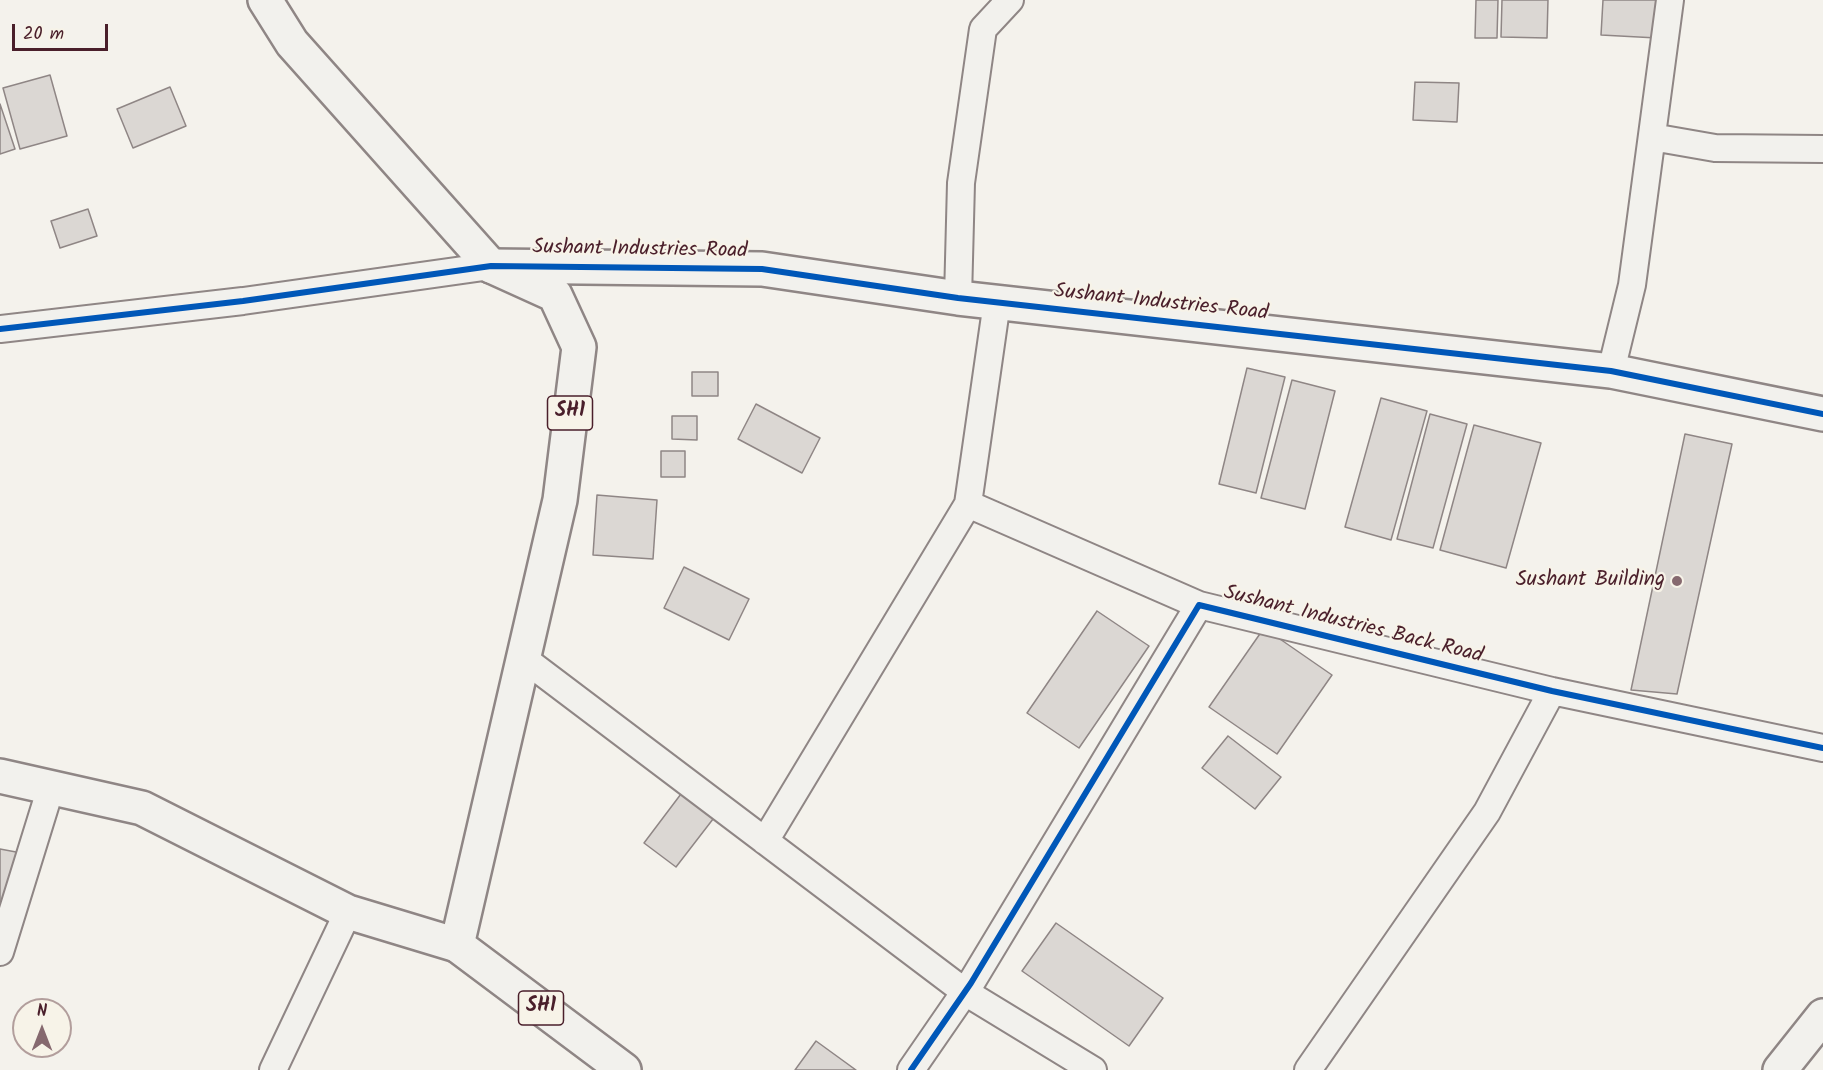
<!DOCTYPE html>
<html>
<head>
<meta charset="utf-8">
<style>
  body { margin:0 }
  #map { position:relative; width:1823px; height:1070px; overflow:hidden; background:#f4f2ec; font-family:Kalam,sans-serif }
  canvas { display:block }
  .north { position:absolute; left:12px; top:998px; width:60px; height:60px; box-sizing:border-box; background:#f7f3e8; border:2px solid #b29e9c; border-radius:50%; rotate:0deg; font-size:16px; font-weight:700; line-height:24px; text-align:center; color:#4a1f2b }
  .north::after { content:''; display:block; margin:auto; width:21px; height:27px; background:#86696f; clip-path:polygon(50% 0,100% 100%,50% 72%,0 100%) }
  .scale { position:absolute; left:12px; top:24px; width:96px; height:27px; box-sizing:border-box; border:3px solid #4a1f2b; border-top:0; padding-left:8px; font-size:18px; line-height:21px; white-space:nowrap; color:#4a1f2b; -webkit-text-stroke:4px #f7f3e8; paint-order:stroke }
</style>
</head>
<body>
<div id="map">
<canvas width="1823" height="1070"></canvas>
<div class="north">N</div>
<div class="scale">20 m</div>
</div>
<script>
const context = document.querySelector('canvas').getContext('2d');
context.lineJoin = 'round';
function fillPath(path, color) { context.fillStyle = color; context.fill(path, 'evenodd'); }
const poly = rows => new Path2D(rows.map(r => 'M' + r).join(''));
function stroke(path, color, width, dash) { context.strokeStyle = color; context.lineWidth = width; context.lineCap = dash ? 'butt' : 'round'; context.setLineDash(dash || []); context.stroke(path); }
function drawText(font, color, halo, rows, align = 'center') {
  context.font = font + ' Kalam,sans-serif'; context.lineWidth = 4.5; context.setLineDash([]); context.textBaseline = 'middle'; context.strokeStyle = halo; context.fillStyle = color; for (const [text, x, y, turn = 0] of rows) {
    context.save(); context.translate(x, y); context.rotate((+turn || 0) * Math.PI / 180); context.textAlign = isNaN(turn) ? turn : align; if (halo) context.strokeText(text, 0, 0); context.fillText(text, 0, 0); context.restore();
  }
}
const building = poly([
  [1476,0,1498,0,1497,38,1475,38,1476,0],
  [1502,0,1548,0,1547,38,1501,37,1502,0],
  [1603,0,1659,0,1657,38,1601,35,1603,0],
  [50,75,67,136,20,149,3,88,50,75],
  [1415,82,1459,83,1457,122,1413,120,1415,82],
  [170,87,186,126,133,148,117,109,170,87],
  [0,104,15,149,0,154,0,104],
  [88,209,97,236,60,248,51,221,88,209],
  [1247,368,1285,377,1256,493,1219,484,1247,368],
  [692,372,718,372,718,396,692,396,692,372],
  [1292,380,1335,391,1305,509,1261,498,1292,380],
  [1381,398,1427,411,1391,540,1345,527,1381,398],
  [756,404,820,438,802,473,738,439,756,404],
  [1430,414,1467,424,1433,548,1397,539,1430,414],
  [672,416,697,416,697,440,672,439,672,416],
  [1474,425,1541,443,1506,568,1440,550,1474,425],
  [1685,434,1732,444,1677,694,1631,690,1685,434],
  [661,451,685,451,685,477,661,477,661,451],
  [597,495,657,500,653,559,593,555,597,495],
  [684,567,749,599,729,640,664,608,684,567],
  [1097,611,1149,646,1079,748,1027,713,1097,611],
  [1264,628,1332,675,1277,754,1209,707,1264,628],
  [1228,736,1281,777,1255,809,1202,768,1228,736],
  [687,786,720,810,676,867,644,843,687,786],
  [0,849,32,855,22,906,0,901,0,849],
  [1056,923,1163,998,1129,1046,1022,971,1056,923],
  [816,1041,856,1070,795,1070,816,1041]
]);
fillPath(building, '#dbd7d3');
stroke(building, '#8f8685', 1.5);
const minor = poly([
  [1652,137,1715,148,1823,149],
  [958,298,961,183,983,29,1010,0],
  [997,302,968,504,1199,605],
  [0,329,243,301,491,266],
  [1611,371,1632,285,1670,0],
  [523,658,965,992,1093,1070],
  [765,841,968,504],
  [0,952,51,787],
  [273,1070,348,912],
  [911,1070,971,983,1199,605,1552,691,1823,748],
  [1308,1070,1487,812,1552,691]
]);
const tertiary = poly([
  [491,266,762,269,958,298,1611,371,1823,414],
  [0,776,142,808,348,912,457,945]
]);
const primary = poly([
  [265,0,292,43,491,266,555,295,579,347,560,500,457,945,624,1070],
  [1780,1070,1823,1016]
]);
stroke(minor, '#8f8685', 30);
stroke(tertiary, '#8f8685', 38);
stroke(primary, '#8f8685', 38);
stroke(minor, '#f2f1ed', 26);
stroke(tertiary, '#f2f1ed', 33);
stroke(primary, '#f2f1ed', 33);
stroke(poly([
  [0,329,243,301,491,266,762,269,958,298,1611,371,1823,414],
  [911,1070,971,983,1199,605,1552,691,1823,748]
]), '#0057b8', 6);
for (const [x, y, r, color] of [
  [1677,581,6,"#86696f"]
]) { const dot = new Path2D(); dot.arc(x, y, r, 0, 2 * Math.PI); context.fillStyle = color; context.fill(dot); stroke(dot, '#f7f3e8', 2); }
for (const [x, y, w] of [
  [570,413,45],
  [541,1008,45]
]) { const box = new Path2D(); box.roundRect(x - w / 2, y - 17, w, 34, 4.5); context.fillStyle = '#f7f3e8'; context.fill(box); stroke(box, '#4a1f2b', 1.5); }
drawText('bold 20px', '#4a1f2b', null, [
  ["SH1",570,413],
  ["SH1",541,1008]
]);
drawText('21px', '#4a1f2b', '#f7f3e8', [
  ["Sushant Industries Road",640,251,1],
  ["Sushant Industries Road",1161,304,6],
  ["Sushant Industries Back Road",1353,626,14]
]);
drawText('21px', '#4a1f2b', '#f7f3e8', [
  ["Sushant Building",1665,581]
], 'right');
</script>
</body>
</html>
